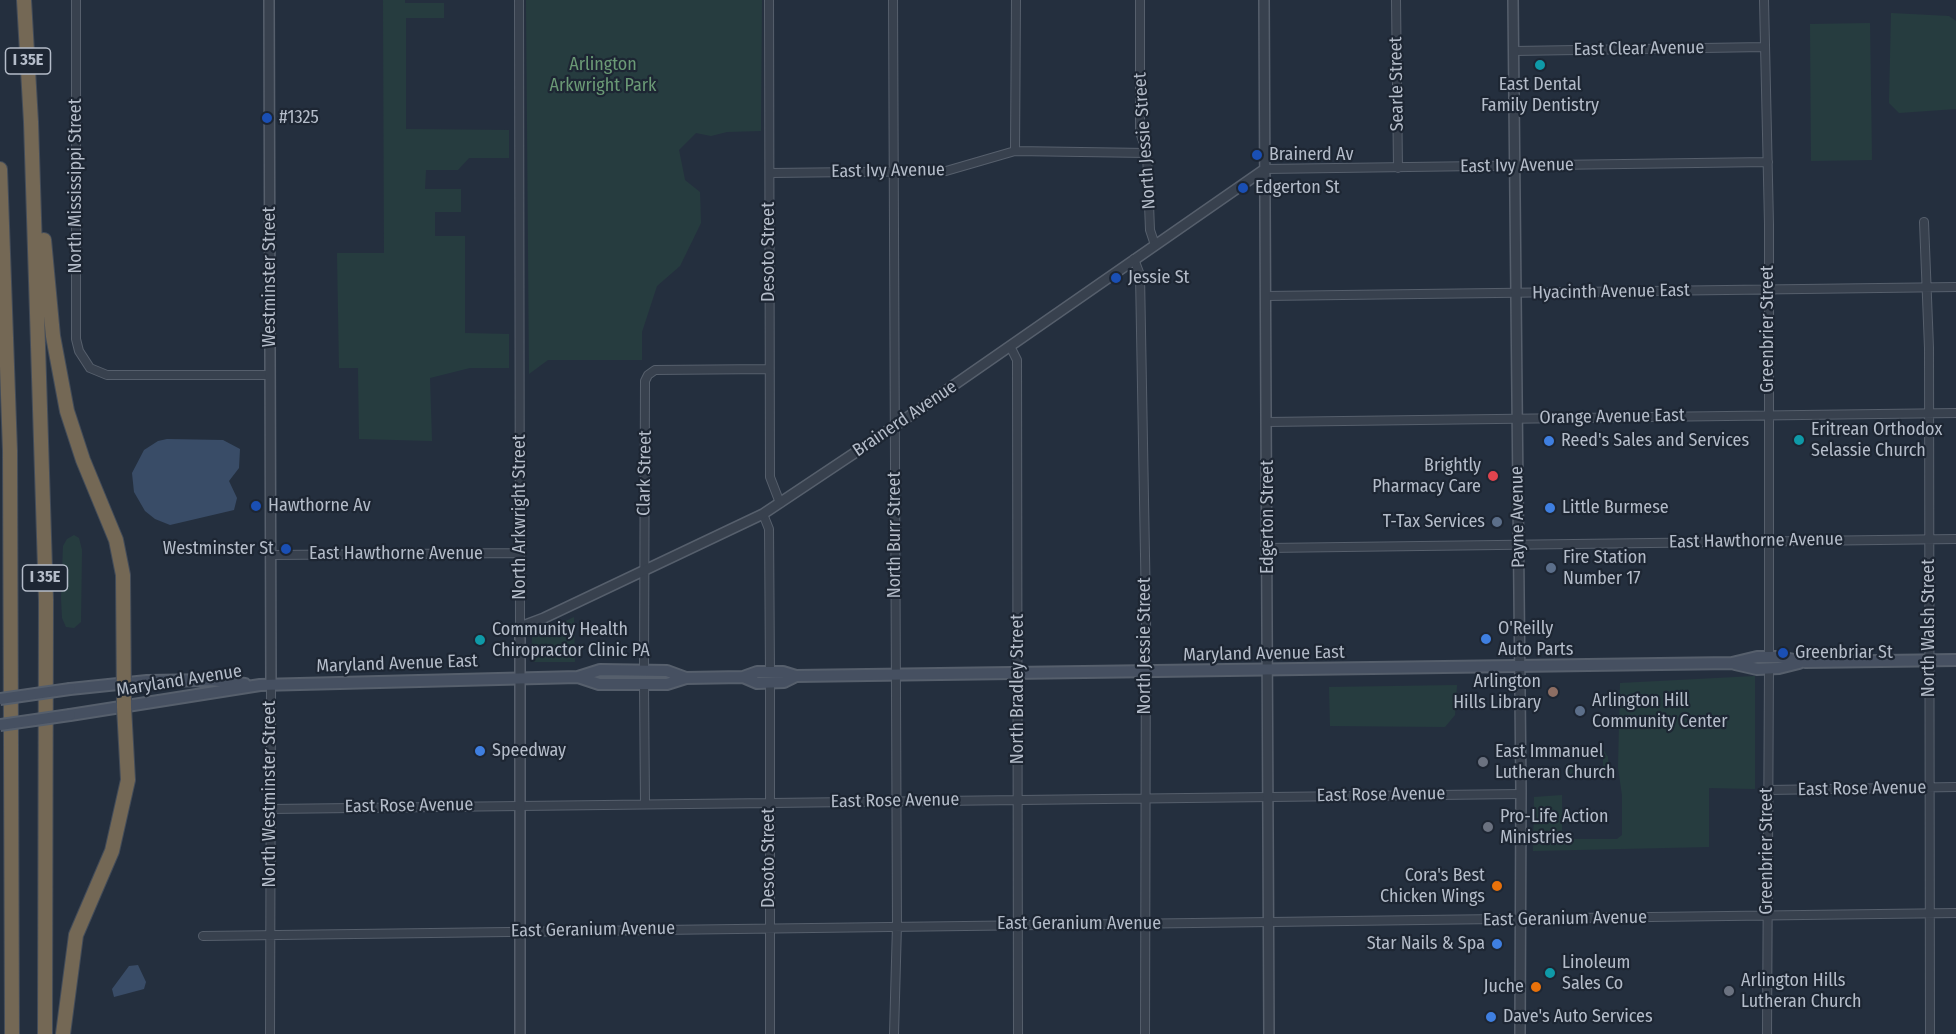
<!DOCTYPE html>
<html>
<head>
<meta charset="utf-8">
<style>
  body { margin:0 }
  canvas { display:block; background:#242f3e }
</style>
</head>
<body>
<canvas width="1956" height="1034"></canvas>
<script>
const context = document.querySelector('canvas').getContext('2d');
context.lineJoin = 'round';
function fillPath(path, color) { context.fillStyle = color; context.fill(path, 'evenodd'); }
const poly = rows => new Path2D(rows.map(r => 'M' + r).join(''));
function stroke(path, color, width, dash) { context.strokeStyle = color; context.lineWidth = width; context.lineCap = dash ? 'butt' : 'round'; context.setLineDash(dash || []); context.stroke(path); }
function drawText(font, color, halo, rows, align = 'center') {
  context.font = font + ' "Fira Sans Condensed",sans-serif'; context.lineWidth = 4.5; context.setLineDash([]); context.textBaseline = 'middle'; context.strokeStyle = halo; context.fillStyle = color; for (const [text, x, y, turn = 0] of rows) {
    context.save(); context.translate(x, y); context.rotate((+turn || 0) * Math.PI / 180); context.textAlign = isNaN(turn) ? turn : align; if (halo) context.strokeText(text, 0, 0); context.fillText(text, 0, 0); context.restore();
  }
}
fillPath(poly([
  [383,0,405,0,405,3,444,3,444,18,406,18,406,129,509,130,509,158,469,158,458,170,426,170,425,189,461,189,461,212,435,212,435,236,465,236,465,333,509,334,509,368,470,368,430,378,432,441,359,439,358,368,339,368,337,253,384,253],
  [526,0,762,0,761,131,727,132,711,136,696,133,679,150,685,180,700,192,701,223,680,266,657,286,642,332,642,360,548,360,529,374],
  [1891,13,1949,16,1956,21,1956,109,1899,113,1889,103],
  [1870,23,1872,160,1811,161,1810,24],
  [74,535,79,538,82,550,81,622,74,628,66,627,62,618,61,598,63,546,67,539],
  [574,617,575,662,531,662,532,637],
  [1755,676,1755,789,1709,788,1709,847,1533,851,1534,797,1562,795,1562,839,1617,839,1622,835,1622,795,1618,768,1620,683],
  [1457,685,1455,715,1445,727,1330,726,1329,687],
  [1603,749,1608,757,1609,778,1598,778,1598,770,1603,769],
  [1565,764,1575,764,1575,770,1596,770,1596,778,1565,778]
]), '#263c3f');
fillPath(poly([
  [167,439,223,440,240,449,239,468,229,481,237,498,234,510,170,525,155,519,145,511,134,492,132,473,144,450,158,441],
  [138,965,146,982,144,989,114,997,112,989,129,966]
]), '#394c67');
const minor = poly([
  [76,0,76,339,79,351,90,368,107,375,270,375],
  [519,0,520,627],
  [769,0,770,477,780,503],
  [893,0,897,925,894,1034],
  [1140,0,1140,132,1147,153,1150,230,1155,245],
  [1396,0,1398,168],
  [1764,0,1769,224,1769,657],
  [1514,51,1765,47],
  [1015,151,1016,0],
  [1265,169,1768,162],
  [770,173,946,171,1015,151,1147,153],
  [1924,222,1929,348,1930,1034],
  [1134,259,1140,275,1146,611,1145,1034],
  [1266,296,1956,287],
  [1010,346,1017,360,1018,1034],
  [1267,422,1956,413],
  [763,514,769,529,770,672],
  [1268,548,1956,539],
  [272,555,521,553],
  [644,671,645,381,648,375,655,370,769,369],
  [770,683,770,1034],
  [644,684,645,804],
  [1768,790,1956,787],
  [270,809,1521,794],
  [203,936,1956,913],
  [270,1034,271,685],
  [1767,1034,1769,669]
]);
const tertiary = poly([
  [269,0,271,685],
  [1264,0,1269,1034],
  [1513,0,1521,790,1520,1034],
  [520,1034,520,627,544,618,763,514,895,426,1265,169]
]);
const secondary = poly([
  [1735,664,1757,669,1779,668,1799,663],
  [578,677,599,684,667,684,686,678,743,677,757,683,784,682,796,676],
  [743,677,757,672,783,672,796,676,1732,663,1757,657,1779,657,1805,662,1956,660],
  [70,689,147,681,211,680,245,684],
  [70,715,260,685,578,677,600,670,667,671,686,678]
]);
const motorway = poly([
  [24,0,31,122,46,600,45,1034],
  [0,169,10,451,12,1034],
  [44,240,53,336,67,411,83,460,116,540,123,575,124,707,128,780,112,851,76,935,63,1034]
]);
stroke(minor, '#565f6c', 10);
stroke(tertiary, '#565f6c', 12);
stroke(secondary, '#565f6c', 14);
stroke(motorway, '#434c59', 16);
stroke(minor, '#38414e', 8);
stroke(tertiary, '#38414e', 9);
stroke(secondary, '#465061', 10);
stroke(motorway, '#746855', 14);
const secondaryBridge = poly([
  [0,699,70,689],
  [0,725,70,715]
]);
stroke(secondaryBridge, '#565f6c', 14, []);
stroke(secondaryBridge, '#465061', 10);
for (const [x, y, r, color] of [
  [1540,65,6,"#0f9aa8"],
  [267,118,6,"#1a4fb4"],
  [1257,155,6,"#1a4fb4"],
  [1243,188,6,"#1a4fb4"],
  [1116,278,6,"#1a4fb4"],
  [1799,440,6,"#0f9aa8"],
  [1549,441,6,"#3f7fe0"],
  [1493,476,6,"#e0444e"],
  [256,506,6,"#1a4fb4"],
  [1550,508,6,"#3f7fe0"],
  [1497,522,6,"#5c6f8a"],
  [286,549,6,"#1a4fb4"],
  [1551,568,6,"#5c6f8a"],
  [1486,639,6,"#3f7fe0"],
  [480,640,6,"#0f9aa8"],
  [1783,653,6,"#1a4fb4"],
  [1553,692,6,"#8d6e63"],
  [1580,711,6,"#5c6f8a"],
  [480,751,6,"#3f7fe0"],
  [1483,762,6,"#6b7280"],
  [1488,827,6,"#6b7280"],
  [1497,886,6,"#e8710a"],
  [1497,944,6,"#3f7fe0"],
  [1550,973,6,"#0f9aa8"],
  [1536,987,6,"#e8710a"],
  [1729,991,6,"#6b7280"],
  [1491,1017,6,"#3f7fe0"]
]) { const dot = new Path2D(); dot.arc(x, y, r, 0, 2 * Math.PI); context.fillStyle = color; context.fill(dot); stroke(dot, '#1d2633', 2); }
for (const [x, y, w] of [
  [28,61,45],
  [45,578,45]
]) { const box = new Path2D(); box.roundRect(x - w / 2, y - 13, w, 26, 4.5); context.fillStyle = '#1d2633'; context.fill(box); stroke(box, '#b4bcc9', 1.5); }
drawText('bold 16px', '#b4bcc9', null, [
  ["I 35E",28,61],
  ["I 35E",45,578]
]);
drawText('18px', '#b4bcc9', '#1d2633', [
  ["East Clear Avenue",1639,49,-1],
  ["Searle Street",1397,84,-91],
  ["North Jessie Street",1145,141,-94],
  ["East Ivy Avenue",1517,166,-1],
  ["East Ivy Avenue",888,171,-1],
  ["North Mississippi Street",76,186,-90],
  ["Desoto Street",769,252,-90],
  ["Westminster Street",270,277,-90],
  ["Hyacinth Avenue East",1611,292,-1],
  ["Greenbrier Street",1768,329,-90],
  ["Orange Avenue East",1612,417,-1],
  ["Brainerd Avenue",905,419,-34],
  ["Clark Street",645,473,-89],
  ["North Arkwright Street",520,517,-90],
  ["Edgerton Street",1268,517,-90],
  ["Payne Avenue",1518,517,-91],
  ["North Burr Street",895,535,-90],
  ["East Hawthorne Avenue",1756,541,-1],
  ["East Hawthorne Avenue",396,554],
  ["North Walsh Street",1929,628,-90],
  ["North Jessie Street",1145,646,-90],
  ["Maryland Avenue East",1264,654,-1],
  ["Maryland Avenue East",397,664,-2],
  ["Maryland Avenue",179,681,-9],
  ["North Bradley Street",1018,689,-90],
  ["East Rose Avenue",1862,789,-1],
  ["North Westminster Street",270,794,-90],
  ["East Rose Avenue",1381,795,-1],
  ["East Rose Avenue",895,801,-1],
  ["East Rose Avenue",409,806,-1],
  ["Greenbrier Street",1767,851,-90],
  ["Desoto Street",769,858,-90],
  ["East Geranium Avenue",1565,919,-1],
  ["East Geranium Avenue",1079,924],
  ["East Geranium Avenue",593,930,-1]
]);
drawText('18px', '#6b9a76', '#1d2633', [
  ["Arlington",603,65],
  ["Arkwright Park",603,86]
]);
drawText('18px', '#b4bcc9', '#1d2633', [
  ["East Dental",1540,85,"center"],
  ["Family Dentistry",1540,106,"center"],
  ["#1325",279,118],
  ["Brainerd Av",1269,155],
  ["Edgerton St",1255,188],
  ["Jessie St",1128,278],
  ["Eritrean Orthodox",1811,430],
  ["Selassie Church",1811,451],
  ["Reed's Sales and Services",1561,441],
  ["Brightly",1481,466,"right"],
  ["Pharmacy Care",1481,487,"right"],
  ["Hawthorne Av",268,506],
  ["Little Burmese",1562,508],
  ["T-Tax Services",1485,522,"right"],
  ["Westminster St",274,549,"right"],
  ["Fire Station",1563,558],
  ["Number 17",1563,579],
  ["O'Reilly",1498,629],
  ["Auto Parts",1498,650],
  ["Community Health",492,630],
  ["Chiropractor Clinic PA",492,651],
  ["Greenbriar St",1795,653],
  ["Arlington",1541,682,"right"],
  ["Hills Library",1541,703,"right"],
  ["Arlington Hill",1592,701],
  ["Community Center",1592,722],
  ["Speedway",492,751],
  ["East Immanuel",1495,752],
  ["Lutheran Church",1495,773],
  ["Pro-Life Action",1500,817],
  ["Ministries",1500,838],
  ["Cora's Best",1485,876,"right"],
  ["Chicken Wings",1485,897,"right"],
  ["Star Nails & Spa",1485,944,"right"],
  ["Linoleum",1562,963],
  ["Sales Co",1562,984],
  ["Arlington Hills",1741,981],
  ["Lutheran Church",1741,1002],
  ["Juche",1524,987,"right"],
  ["Dave's Auto Services",1503,1017]
], 'left');
</script>
</body>
</html>
